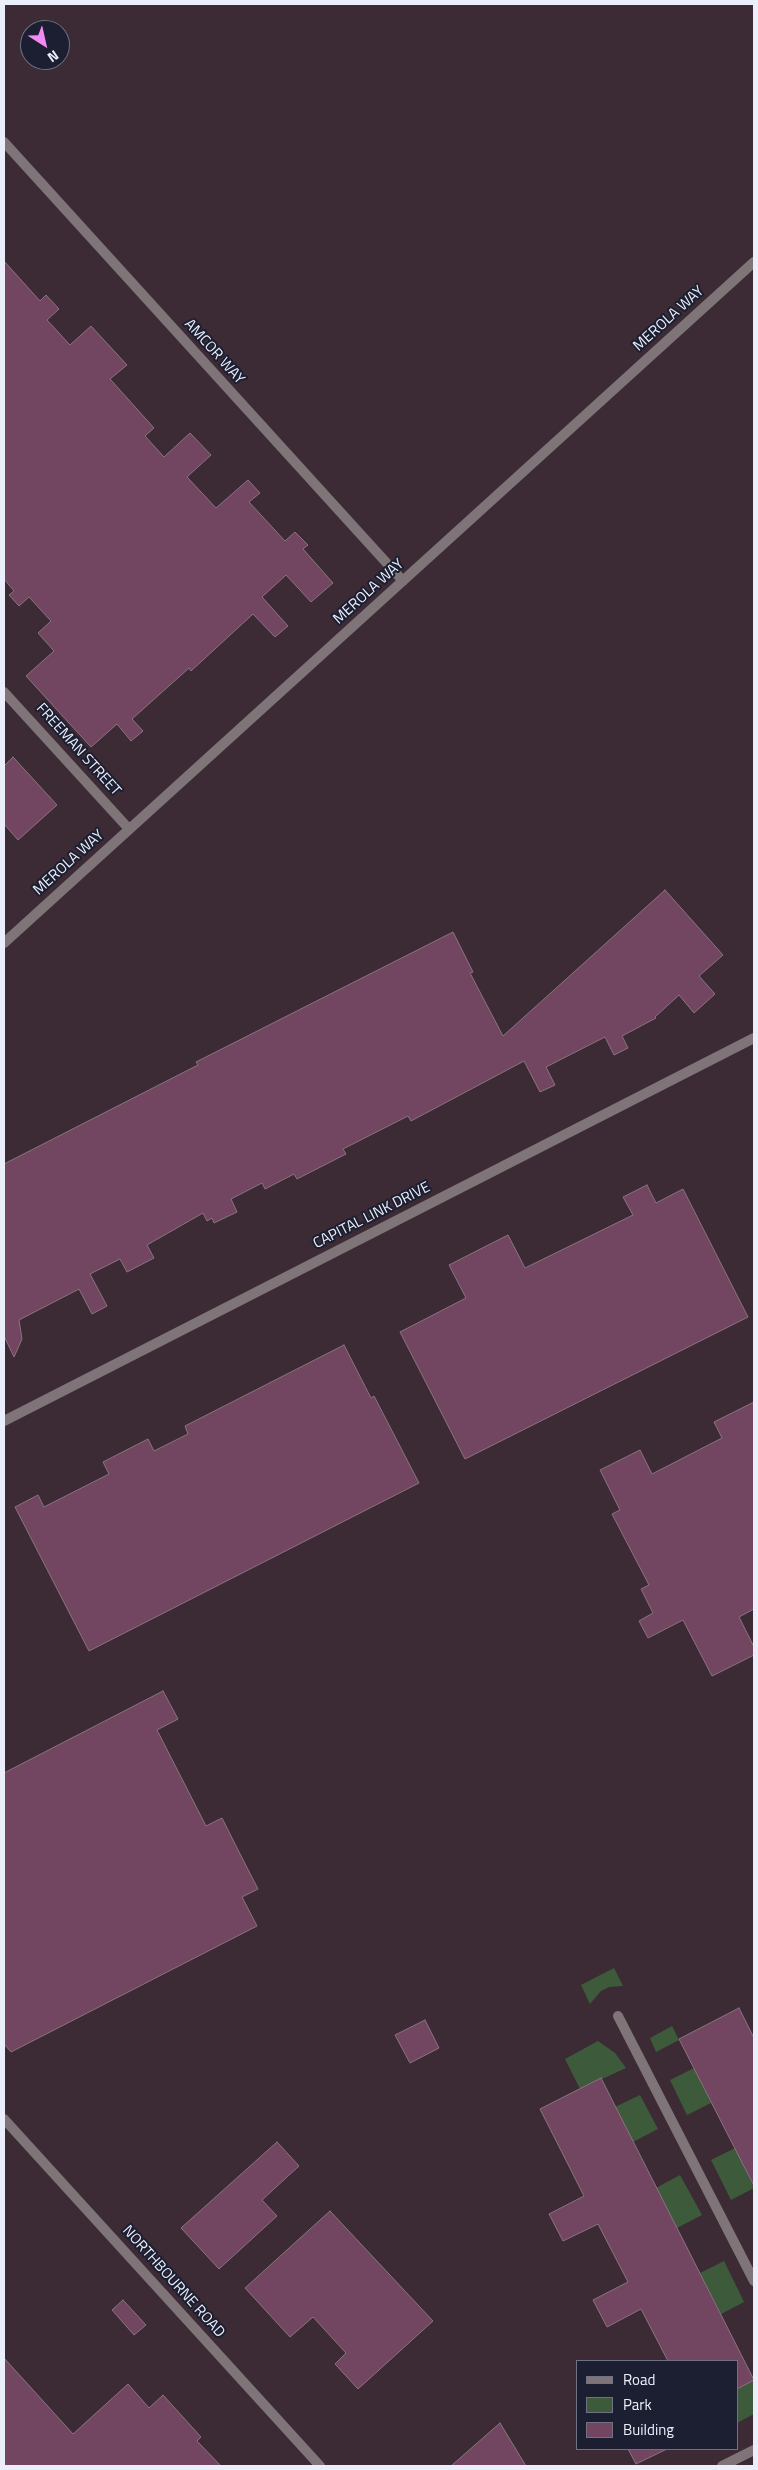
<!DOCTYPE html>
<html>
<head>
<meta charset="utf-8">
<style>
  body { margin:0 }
  #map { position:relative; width:758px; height:2470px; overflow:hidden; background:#24293b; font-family:"Titillium Web",sans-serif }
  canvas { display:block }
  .frame { position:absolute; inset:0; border:5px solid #ebeffb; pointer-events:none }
  .legend { position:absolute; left:576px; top:2360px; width:162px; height:90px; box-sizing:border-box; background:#1b1f31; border:1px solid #6e7282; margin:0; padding:6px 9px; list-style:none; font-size:15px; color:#ebeffb }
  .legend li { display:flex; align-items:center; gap:10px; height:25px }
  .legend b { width:25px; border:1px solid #6e7282 }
  .north { position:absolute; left:20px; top:20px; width:50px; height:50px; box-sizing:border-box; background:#1b1f31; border:1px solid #6e7282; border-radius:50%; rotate:145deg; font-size:14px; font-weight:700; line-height:20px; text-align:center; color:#ebeffb }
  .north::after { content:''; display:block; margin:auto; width:18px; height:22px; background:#f28af3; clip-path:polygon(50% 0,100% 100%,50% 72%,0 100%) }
</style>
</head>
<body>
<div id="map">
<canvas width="758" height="2470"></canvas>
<div class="frame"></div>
<ul class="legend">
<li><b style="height:6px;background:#7f7477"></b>Road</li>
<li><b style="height:14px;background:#3d5b3b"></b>Park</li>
<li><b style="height:14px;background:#724661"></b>Building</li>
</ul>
<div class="north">N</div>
</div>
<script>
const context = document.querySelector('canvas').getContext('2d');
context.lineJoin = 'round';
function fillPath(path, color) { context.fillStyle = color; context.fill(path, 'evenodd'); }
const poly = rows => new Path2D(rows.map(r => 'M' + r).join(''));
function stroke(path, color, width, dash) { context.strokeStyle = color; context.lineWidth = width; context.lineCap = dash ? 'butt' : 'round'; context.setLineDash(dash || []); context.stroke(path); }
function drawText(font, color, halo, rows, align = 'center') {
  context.font = font + ' "Titillium Web",sans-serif'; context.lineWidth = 4; context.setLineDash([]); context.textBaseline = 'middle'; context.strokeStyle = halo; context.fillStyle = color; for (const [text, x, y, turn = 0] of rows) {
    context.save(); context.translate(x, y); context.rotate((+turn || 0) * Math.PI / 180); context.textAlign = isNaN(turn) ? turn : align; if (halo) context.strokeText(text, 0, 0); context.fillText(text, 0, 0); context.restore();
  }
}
fillPath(poly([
  [4,4,754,4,754,2466,4,2466],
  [30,30,60,30,60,60,30,60],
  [577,2361,737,2361,737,2449,577,2449]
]), '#3c2b35');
fillPath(poly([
  [614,1968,623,1986,609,1987,601,1991,590,2004,581,1985],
  [672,2026,679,2040,656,2052,650,2038],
  [598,2041,615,2053,626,2068,580,2089,565,2059],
  [694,2068,711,2103,687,2115,670,2080],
  [640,2095,658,2129,633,2142,615,2107],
  [735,2148,754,2188,731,2200,711,2160],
  [680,2175,702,2215,677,2228,656,2188],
  [724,2261,744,2302,721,2314,700,2273],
  [754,2380,754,2414,737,2423,737,2389]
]), '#3d5b3b');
const building = poly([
  [4,261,40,301,46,295,59,309,47,320,70,345,91,326,127,365,110,379,154,428,145,436,164,457,190,433,211,455,187,477,216,508,248,480,260,493,249,502,285,541,295,532,308,545,303,549,333,583,311,602,286,575,262,597,288,626,275,637,253,614,191,671,189,668,132,719,143,731,131,741,117,724,91,747,26,676,54,651,38,633,51,621,29,597,19,606,9,595,14,591,4,579,4,261],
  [13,757,57,805,18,840,4,824,4,766,13,757],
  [665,890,723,955,699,976,715,994,694,1013,679,995,655,1017,656,1018,622,1036,628,1048,614,1055,605,1037,546,1067,555,1085,540,1092,524,1061,411,1121,408,1116,343,1149,346,1154,297,1179,294,1174,265,1189,262,1183,231,1199,237,1212,214,1223,212,1218,207,1221,203,1213,147,1245,154,1258,127,1272,120,1259,90,1274,107,1306,92,1314,79,1289,19,1320,22,1339,14,1357,4,1336,4,1164,198,1065,196,1062,453,932,473,972,470,973,503,1036,665,890],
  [647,1185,656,1203,683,1189,748,1317,465,1459,400,1332,466,1298,449,1265,508,1235,525,1268,633,1215,623,1197,647,1185],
  [344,1345,371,1398,374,1396,419,1483,89,1651,15,1507,38,1495,44,1507,109,1474,103,1462,148,1439,154,1451,188,1434,185,1426,344,1345],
  [754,1402,754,1609,739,1617,754,1647,754,1655,712,1676,683,1620,648,1638,639,1621,653,1613,641,1589,649,1585,612,1514,620,1510,600,1470,640,1450,652,1474,722,1438,714,1422,754,1402],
  [163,1691,178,1719,157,1730,206,1826,222,1818,237,1848,258,1889,242,1897,257,1926,11,2052,4,2044,4,1773,163,1691],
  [739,2008,754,2038,754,2186,679,2039,739,2008],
  [425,2020,439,2048,410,2063,395,2035,425,2020],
  [601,2078,754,2380,737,2389,737,2361,668,2361,641,2309,607,2327,593,2300,628,2282,598,2224,563,2241,549,2214,584,2196,540,2109,601,2078],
  [277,2142,299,2166,262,2200,277,2216,219,2269,181,2228,277,2142],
  [330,2211,433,2321,358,2389,335,2364,346,2353,313,2317,290,2337,245,2288,330,2211],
  [123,2300,146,2325,134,2335,112,2310,123,2300],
  [4,2358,73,2434,128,2384,149,2408,163,2395,201,2437,197,2441,221,2466,4,2466,4,2358],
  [500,2423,526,2466,451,2466,500,2423],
  [628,2449,667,2449,636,2464,628,2449]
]);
fillPath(building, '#724661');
stroke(building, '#8a7380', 1);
stroke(poly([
  [4,142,403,581],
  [4,692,129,829],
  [4,943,754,262],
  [4,1421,754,1038],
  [618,2016,754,2281],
  [4,2119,320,2466],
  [722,2466,754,2450]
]), '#7f7477', 10);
drawText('15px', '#ebeffb', '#1b1f31', [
  ["MEROLA WAY",669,319,-42],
  ["AMCOR WAY",214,352,48],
  ["MEROLA WAY",369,592,-42],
  ["FREEMAN STREET",78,750,48],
  ["MEROLA WAY",69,863,-42],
  ["CAPITAL LINK DRIVE",372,1216,-27],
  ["NORTHBOURNE ROAD",173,2282,48]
]);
</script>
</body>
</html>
